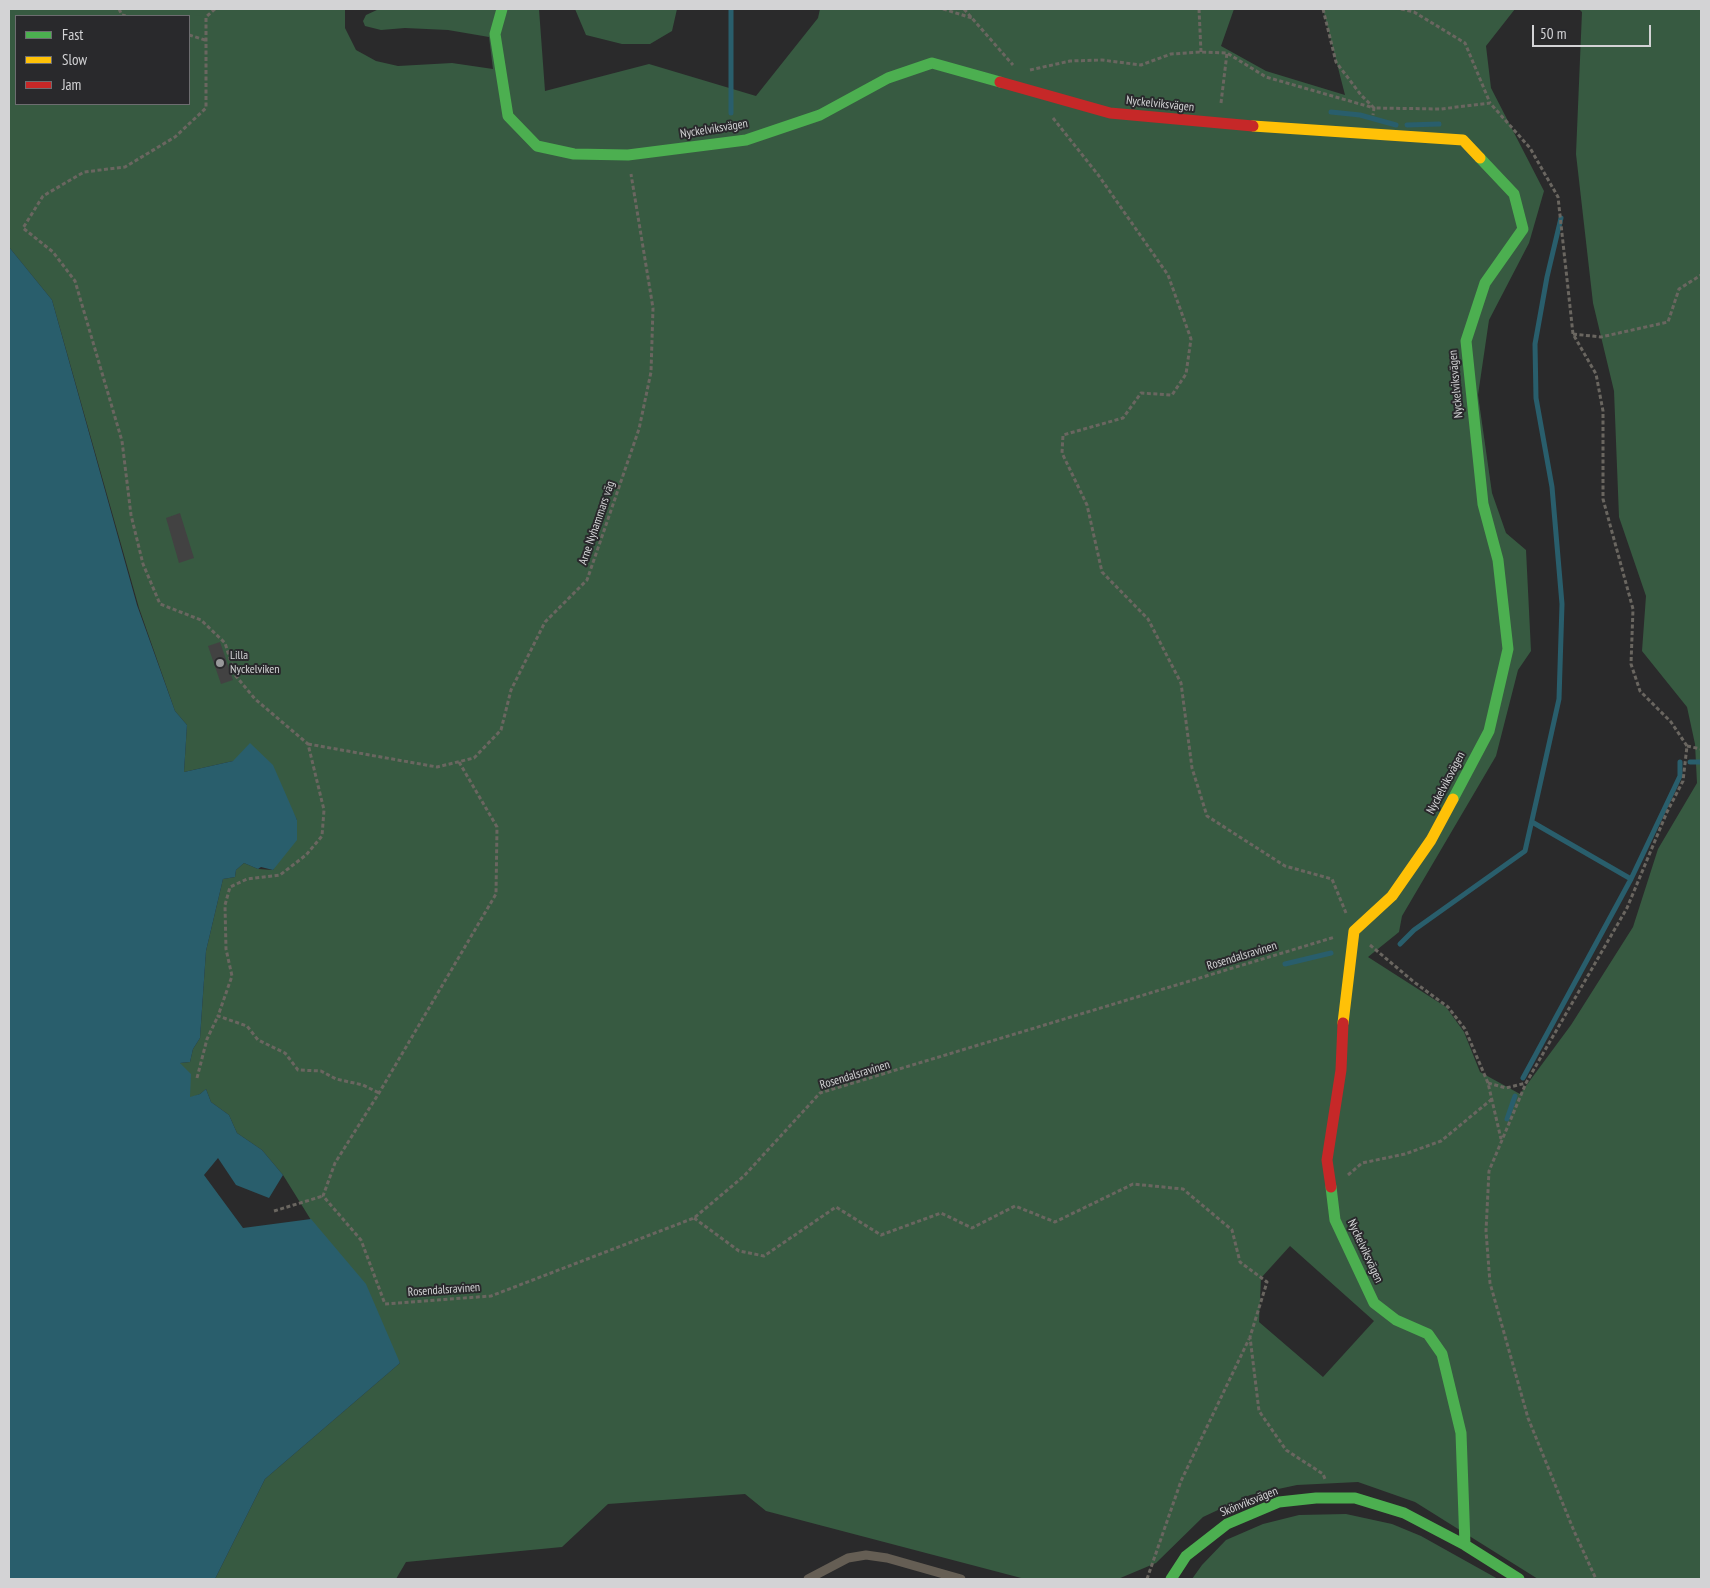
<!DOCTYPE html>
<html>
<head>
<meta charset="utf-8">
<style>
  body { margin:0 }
  #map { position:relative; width:1710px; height:1588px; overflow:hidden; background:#2a2a2b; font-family:"PT Sans Narrow",sans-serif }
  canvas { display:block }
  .frame { position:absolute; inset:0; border:10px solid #d3d3d5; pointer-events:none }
  .legend { position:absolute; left:15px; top:15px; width:175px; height:90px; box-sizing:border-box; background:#29292c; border:1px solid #6d6d70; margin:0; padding:6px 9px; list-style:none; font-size:15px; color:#d3d3d5 }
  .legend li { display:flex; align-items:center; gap:10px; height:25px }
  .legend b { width:25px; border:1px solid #6d6d70 }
  .scale { position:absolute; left:1532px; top:25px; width:119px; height:22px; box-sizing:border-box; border:2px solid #d3d3d5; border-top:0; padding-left:6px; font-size:15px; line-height:18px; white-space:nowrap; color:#d3d3d5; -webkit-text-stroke:4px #29292c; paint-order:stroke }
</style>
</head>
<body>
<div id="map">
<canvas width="1710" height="1588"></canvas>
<div class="frame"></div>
<ul class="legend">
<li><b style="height:6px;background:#4caf50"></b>Fast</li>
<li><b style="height:6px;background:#ffc107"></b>Slow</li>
<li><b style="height:6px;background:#c62828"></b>Jam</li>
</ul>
<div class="scale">50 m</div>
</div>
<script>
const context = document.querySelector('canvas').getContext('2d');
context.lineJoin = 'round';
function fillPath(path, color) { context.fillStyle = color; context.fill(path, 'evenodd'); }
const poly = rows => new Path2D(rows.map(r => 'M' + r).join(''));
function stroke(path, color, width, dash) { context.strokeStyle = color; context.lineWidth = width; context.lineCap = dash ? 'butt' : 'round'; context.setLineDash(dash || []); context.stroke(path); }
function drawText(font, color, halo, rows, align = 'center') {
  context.font = font + ' "PT Sans Narrow",sans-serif'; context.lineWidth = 4; context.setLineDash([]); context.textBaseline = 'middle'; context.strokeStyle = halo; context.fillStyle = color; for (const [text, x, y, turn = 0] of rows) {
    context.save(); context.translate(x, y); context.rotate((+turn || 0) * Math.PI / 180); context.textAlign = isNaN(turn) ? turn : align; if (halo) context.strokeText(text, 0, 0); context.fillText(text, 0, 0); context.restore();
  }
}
fillPath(poly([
  [9,9,345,9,345,28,356,50,376,61,398,66,452,63,493,69,489,37,448,30,405,28,381,30,365,26,363,21,366,15,379,9,539,9,545,91,649,64,756,96,818,18,820,9,1234,9,1221,46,1266,71,1345,95,1323,9,1515,9,1486,46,1491,88,1544,191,1529,243,1489,320,1478,395,1492,493,1506,533,1526,550,1531,651,1518,670,1496,756,1402,916,1399,932,1368,957,1446,1007,1464,1032,1480,1072,1520,1094,1571,1025,1633,927,1658,849,1697,783,1695,744,1687,707,1642,651,1646,596,1619,517,1614,391,1593,303,1576,154,1582,12,1579,9,1701,9,1701,1579,1538,1579,1415,1502,1358,1482,1297,1485,1250,1495,1203,1517,1156,1563,1118,1579,1025,1579,766,1511,745,1494,608,1504,562,1547,406,1562,396,1579,215,1579,265,1479,400,1363,283,1175,262,1150,237,1133,229,1115,211,1102,206,1089,200,1094,190,1098,180,1063,190,1062,193,1049,200,1038,206,951,223,879,235,877,236,870,244,863,258,869,273,870,297,820,286,800,233,761,184,772,187,725,175,711,139,608,52,300,9,247],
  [16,16,189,16,189,104,16,104],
  [1290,1246,1374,1321,1323,1377,1259,1322,1261,1278],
  [575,9,677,9,672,31,650,44,622,44,586,35],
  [1346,1514,1392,1524,1421,1536,1498,1579,1192,1579,1202,1565,1226,1540,1263,1524,1299,1515]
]), '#375a41');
fillPath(poly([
  [9,247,52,300,137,605,175,711,187,725,184,772,233,761,250,743,273,765,297,820,297,840,273,870,261,867,258,869,244,863,236,870,235,877,223,879,206,951,200,1038,193,1049,190,1062,180,1063,191,1074,190,1097,200,1094,206,1089,211,1102,229,1115,237,1133,262,1150,283,1175,269,1198,236,1185,218,1158,204,1175,243,1228,311,1219,366,1284,400,1363,265,1479,215,1579,9,1579]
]), '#295e6c');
stroke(poly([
  [1331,112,1360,115,1396,125],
  [731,113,731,9],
  [1407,125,1439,124],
  [1690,762,1701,762],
  [1532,822,1631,879],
  [1400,944,1414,930,1525,851,1539,789,1559,699,1562,604,1552,487,1536,398,1535,344,1547,277,1561,218],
  [1285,964,1331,953],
  [1523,1078,1631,879,1680,776,1680,762],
  [1507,1119,1515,1096]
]), '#295e6c', 5);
fillPath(poly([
  [180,513,194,558,179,563,166,518],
  [220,642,233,680,221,684,208,646]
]), '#424242');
stroke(poly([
  [119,9,122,15,126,16],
  [215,9,206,17,206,108,175,137,125,167,84,172,43,196,23,228,53,252,75,281,122,441,131,515,143,564,160,604,201,620,225,643,235,675,255,699,308,744,324,810,322,836,306,855,280,875,247,879,230,887,225,905,226,949,232,976,218,1016,247,1026,258,1040,285,1053,298,1070,321,1071,336,1079,363,1085,379,1093],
  [943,9,972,18],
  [964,9,1013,65],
  [1199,9,1201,52],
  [1323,9,1336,62,1361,95,1374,108,1441,109,1490,103,1530,148,1558,197,1573,334,1596,374,1603,411,1603,499,1633,609,1631,664,1640,691,1671,722,1687,746,1683,781,1667,812,1627,908,1526,1083,1489,1171,1486,1231,1490,1283,1528,1418,1574,1531,1596,1579],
  [1401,9,1414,12,1465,43,1490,103],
  [189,35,205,40],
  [1030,70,1070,61,1102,60,1141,65,1171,54,1201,52,1227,53,1266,77,1374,108,1373,115],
  [1221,103,1227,53],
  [1053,118,1099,176,1168,275,1191,339,1186,374,1172,395,1141,393,1123,418,1063,435,1062,453,1087,505,1102,572,1148,619,1181,683,1192,768,1207,816,1285,866,1332,879,1346,913],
  [1573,334,1601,337,1668,322,1679,289,1701,275],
  [308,744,437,767,474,758,501,730,511,690,545,622,587,580,639,429,651,372,653,308,631,174],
  [1687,746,1701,749],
  [459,762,497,827,496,894,379,1093,335,1163,323,1196,361,1240,385,1304,491,1296,694,1218,744,1176,820,1093,1335,937],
  [1370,945,1414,982,1448,1007,1465,1029,1488,1083,1501,1139],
  [197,1078,207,1039,218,1016],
  [1488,1083,1506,1088,1526,1083],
  [1348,1175,1362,1163,1405,1154,1441,1141,1492,1099],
  [274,1211,323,1196],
  [694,1218,739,1251,764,1256,836,1207,881,1235,941,1213,972,1228,1015,1206,1055,1222,1133,1184,1183,1189,1232,1230,1240,1262,1267,1282,1250,1337,1259,1411,1286,1450,1323,1474,1325,1479],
  [1147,1579,1181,1481,1249,1339]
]), '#6a6660', 3, [4, 2.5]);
stroke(poly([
  [808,1579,848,1558,866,1555,887,1558,961,1579]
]), '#655e54', 9);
stroke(poly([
  [502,9,495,34,508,116,537,146,574,154,628,155,746,140,820,115,888,78,932,63,1000,82],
  [1453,799,1489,731,1508,649,1498,560,1483,504,1466,341,1485,283,1523,229,1514,194,1480,158],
  [1331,1187,1335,1220,1374,1303,1396,1320,1428,1334,1442,1354,1461,1433,1465,1545],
  [1171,1579,1186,1556,1227,1524,1279,1502,1316,1498,1355,1498,1404,1513,1465,1545,1519,1579]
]), '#4caf50', 11);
stroke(poly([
  [1253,126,1463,140,1480,158],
  [1343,1023,1354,931,1392,896,1431,840,1453,799]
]), '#ffc107', 11);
stroke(poly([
  [1000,82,1110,113,1253,126],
  [1331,1187,1327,1160,1341,1070,1343,1023]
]), '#c62828', 11);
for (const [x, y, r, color] of [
  [220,663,5,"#98989a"]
]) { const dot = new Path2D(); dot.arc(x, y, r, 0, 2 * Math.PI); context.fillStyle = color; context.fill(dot); stroke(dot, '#29292c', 2); }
drawText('12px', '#d3d3d5', '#29292c', [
  ["Nyckelviksvägen",1160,104,6],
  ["Nyckelviksvägen",714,129,-9],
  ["Nyckelviksvägen",1456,384,-95],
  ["Arne Nyhammars väg",597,523,-71],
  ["Nyckelviksvägen",1446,783,-62],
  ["Rosendalsravinen",1242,956,-17],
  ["Rosendalsravinen",855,1075,-17],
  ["Nyckelviksvägen",1365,1251,65],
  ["Rosendalsravinen",444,1290,-4],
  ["Skönviksvägen",1249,1502,-22]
]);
drawText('12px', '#d3d3d5', '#29292c', [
  ["Lilla",230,656],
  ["Nyckelviken",230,670]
], 'left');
</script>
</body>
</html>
